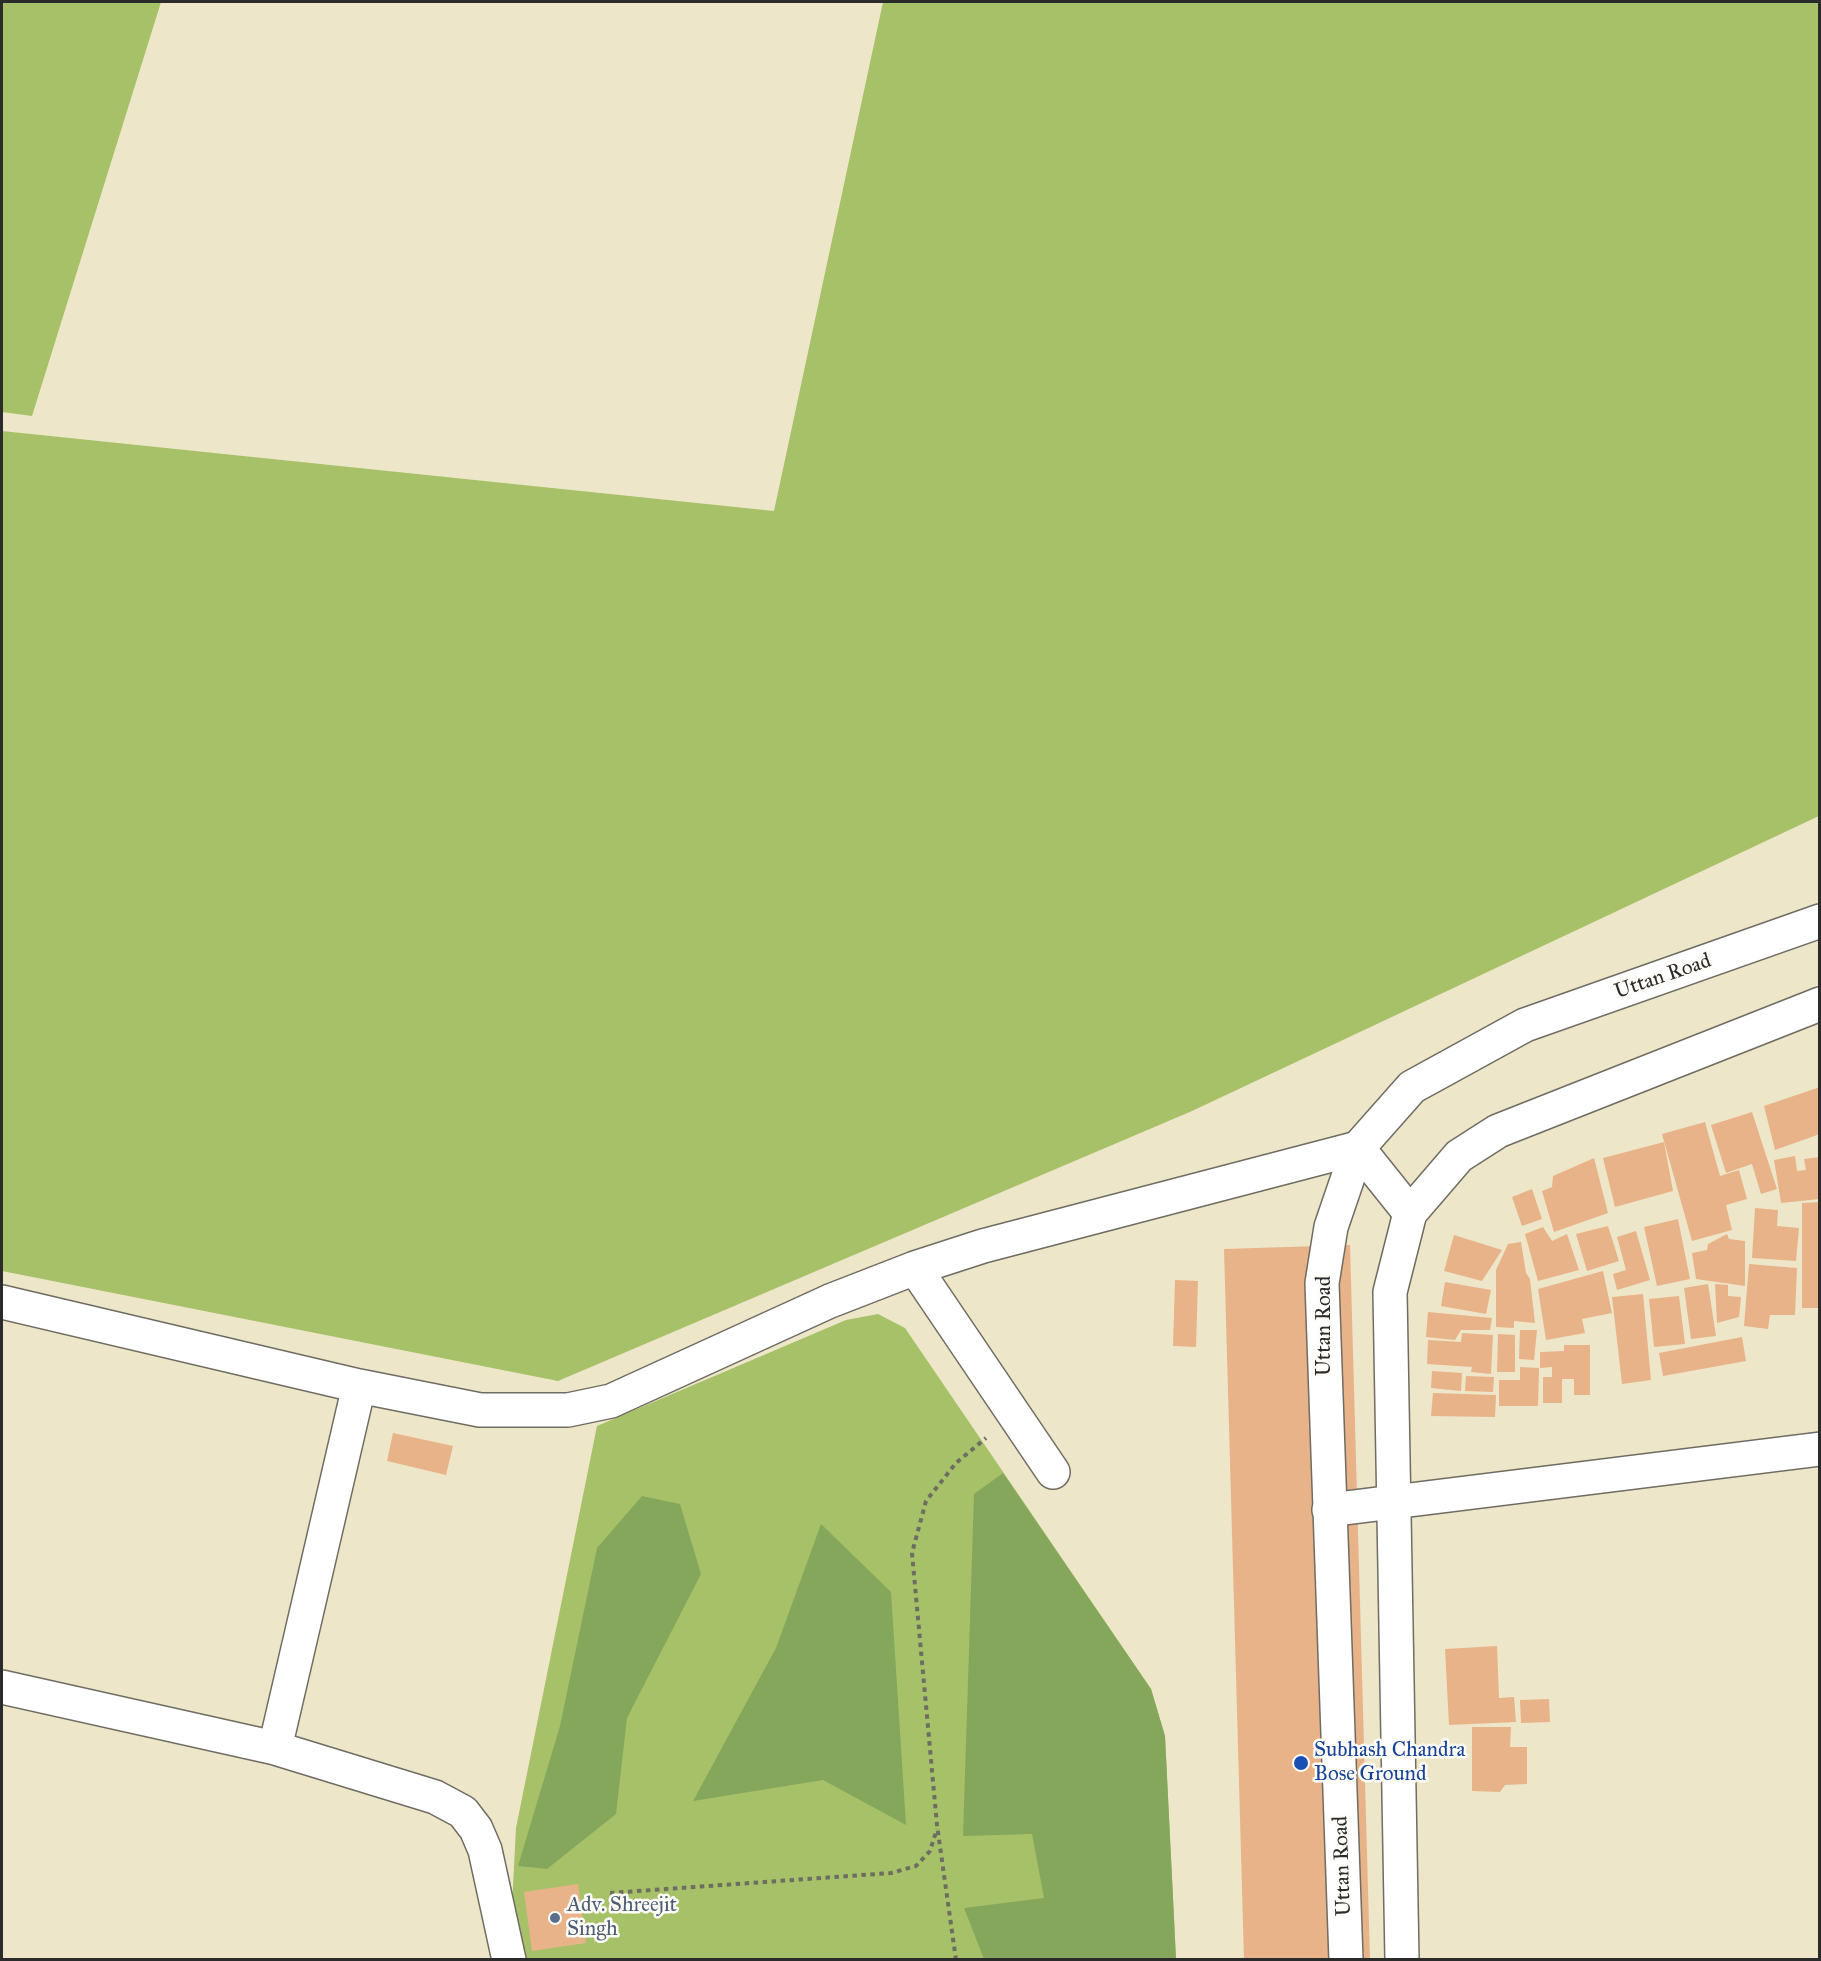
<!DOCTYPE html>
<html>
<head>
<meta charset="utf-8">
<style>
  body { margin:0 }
  #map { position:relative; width:1821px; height:1961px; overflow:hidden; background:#eee6c9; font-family:"IM FELL Great Primer",serif }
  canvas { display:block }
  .frame { position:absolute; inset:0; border:3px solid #2b2b2b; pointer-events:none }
</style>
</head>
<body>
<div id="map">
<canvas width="1821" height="1961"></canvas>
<div class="frame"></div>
</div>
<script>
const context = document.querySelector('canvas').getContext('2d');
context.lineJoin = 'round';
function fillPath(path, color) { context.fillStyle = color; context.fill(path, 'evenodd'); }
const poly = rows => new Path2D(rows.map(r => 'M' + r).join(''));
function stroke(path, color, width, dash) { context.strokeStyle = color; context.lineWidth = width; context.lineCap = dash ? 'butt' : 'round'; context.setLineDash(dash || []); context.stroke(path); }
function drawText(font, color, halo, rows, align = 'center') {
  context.font = font + ' "IM FELL Great Primer",serif'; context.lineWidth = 5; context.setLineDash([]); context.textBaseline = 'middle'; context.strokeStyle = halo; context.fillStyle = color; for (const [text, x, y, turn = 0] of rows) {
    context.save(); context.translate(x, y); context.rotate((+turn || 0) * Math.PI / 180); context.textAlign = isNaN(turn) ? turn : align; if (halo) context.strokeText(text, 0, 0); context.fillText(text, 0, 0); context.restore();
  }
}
fillPath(poly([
  [2,2,161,2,32,416,2,412],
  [883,2,1819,2,1819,816,1192,1111,558,1381,2,1271,2,431,774,511],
  [878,1314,905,1328,1151,1689,1165,1736,1176,1959,524,1960,512,1906,516,1828,597,1426,846,1320]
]), '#a7c168');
fillPath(poly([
  [1003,1473,1151,1689,1165,1736,1176,1959,984,1959,964,1908,1044,1898,1032,1834,963,1836,974,1494],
  [642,1496,680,1504,701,1574,627,1718,616,1814,547,1869,518,1866,560,1726,597,1548],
  [821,1524,891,1592,906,1825,823,1780,693,1801,776,1648]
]), '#85a75c');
fillPath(poly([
  [1820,1087,1820,1134,1775,1150,1764,1106],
  [1752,1112,1777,1189,1761,1194,1752,1164,1726,1173,1711,1125],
  [1705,1122,1720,1176,1739,1170,1747,1199,1726,1205,1732,1230,1692,1241,1662,1134],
  [1664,1142,1673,1191,1615,1207,1603,1158],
  [1795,1156,1797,1171,1806,1170,1804,1159,1820,1157,1820,1199,1781,1203,1774,1160],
  [1594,1158,1608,1213,1554,1232,1542,1191,1552,1187,1553,1176],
  [1532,1189,1542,1219,1522,1226,1512,1197],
  [1820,1202,1820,1308,1802,1308,1802,1203],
  [1755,1208,1778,1210,1777,1226,1799,1228,1796,1261,1752,1258],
  [1678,1219,1690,1279,1657,1286,1644,1227],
  [1608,1226,1619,1261,1587,1271,1576,1234],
  [1543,1227,1552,1241,1567,1234,1579,1270,1538,1281,1525,1234],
  [1636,1231,1650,1280,1617,1290,1613,1274,1626,1270,1617,1237],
  [1727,1234,1729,1239,1745,1241,1745,1286,1696,1279,1692,1253,1707,1250,1708,1244],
  [1454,1235,1502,1250,1482,1281,1444,1271],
  [1521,1242,1526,1273,1530,1279,1535,1323,1514,1321,1514,1328,1496,1327,1496,1270,1508,1244],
  [1350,1245,1370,1960,1244,1960,1224,1249],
  [1749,1264,1797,1268,1795,1315,1770,1315,1768,1329,1744,1326],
  [1603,1271,1612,1313,1582,1319,1585,1333,1546,1340,1538,1289],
  [1175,1280,1198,1281,1196,1347,1173,1346],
  [1445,1282,1491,1290,1486,1314,1441,1306],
  [1708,1284,1716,1336,1691,1339,1684,1288],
  [1715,1284,1728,1285,1728,1296,1741,1297,1739,1317,1717,1323],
  [1643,1294,1651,1380,1622,1384,1612,1297],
  [1679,1296,1685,1344,1654,1347,1649,1299],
  [1428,1312,1492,1318,1490,1330,1461,1330,1455,1340,1426,1337],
  [1520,1330,1537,1330,1534,1360,1519,1359],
  [1462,1333,1493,1335,1491,1374,1471,1372,1472,1367,1427,1364,1428,1340,1461,1342],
  [1498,1334,1515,1335,1515,1372,1497,1372],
  [1742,1337,1746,1361,1663,1376,1659,1353],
  [1564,1345,1590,1345,1590,1395,1574,1395,1574,1379,1562,1379,1562,1403,1543,1403,1543,1377,1552,1377,1552,1367,1540,1368,1540,1352,1564,1351],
  [1520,1367,1539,1368,1538,1406,1499,1406,1499,1380,1520,1380],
  [1432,1371,1462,1373,1461,1391,1431,1388],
  [1466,1376,1494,1377,1493,1392,1465,1391],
  [1433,1393,1496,1395,1495,1417,1431,1416],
  [393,1433,453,1446,446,1475,387,1461],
  [1497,1646,1499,1698,1514,1697,1516,1722,1449,1725,1445,1649],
  [1549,1699,1550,1722,1521,1723,1520,1700],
  [1472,1727,1511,1727,1510,1747,1527,1747,1527,1784,1505,1785,1500,1792,1472,1791],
  [578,1884,586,1943,532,1951,524,1892]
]), '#e8b389');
const minor = poly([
  [915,1268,1053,1472],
  [2,1302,359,1386,480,1410,568,1410,611,1401,830,1301,915,1268,983,1246,1358,1148,1410,1213],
  [1329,1510,1820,1449],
  [2,1687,275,1748,435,1797,463,1812,476,1829,485,1850,509,1960],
  [275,1748,359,1386]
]);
const major = poly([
  [1346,1960,1322,1283,1331,1227,1358,1148,1412,1087,1525,1025,1820,921],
  [1402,1960,1390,1292,1410,1213,1459,1156,1498,1131,1820,1004]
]);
stroke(minor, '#6f6c62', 36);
stroke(major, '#6f6c62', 36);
stroke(poly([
  [610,1893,891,1873,916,1866,930,1851,937,1829],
  [956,1960,937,1825,912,1553,926,1501,956,1463,986,1438]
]), '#6f6c62', 4, [4.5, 4.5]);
stroke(minor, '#fff', 33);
stroke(major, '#fff', 33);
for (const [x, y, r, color] of [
  [1301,1763,8,"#1a4fb4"],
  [555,1918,6,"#5c6f8a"]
]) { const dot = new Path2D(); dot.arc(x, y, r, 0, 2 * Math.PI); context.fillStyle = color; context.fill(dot); stroke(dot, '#fdfcf7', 2); }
drawText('21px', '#2b2b2b', '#fdfcf7', [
  ["Uttan Road",1663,977,-19],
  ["Uttan Road",1325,1326,-90],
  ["Uttan Road",1343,1866,-92]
]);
drawText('21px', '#164399', '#fdfcf7', [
  ["Subhash Chandra",1314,1751],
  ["Bose Ground",1314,1775]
], 'left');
drawText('21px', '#4e5e75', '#fdfcf7', [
  ["Adv. Shreejit",567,1906],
  ["Singh",567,1930]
], 'left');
</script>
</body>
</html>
